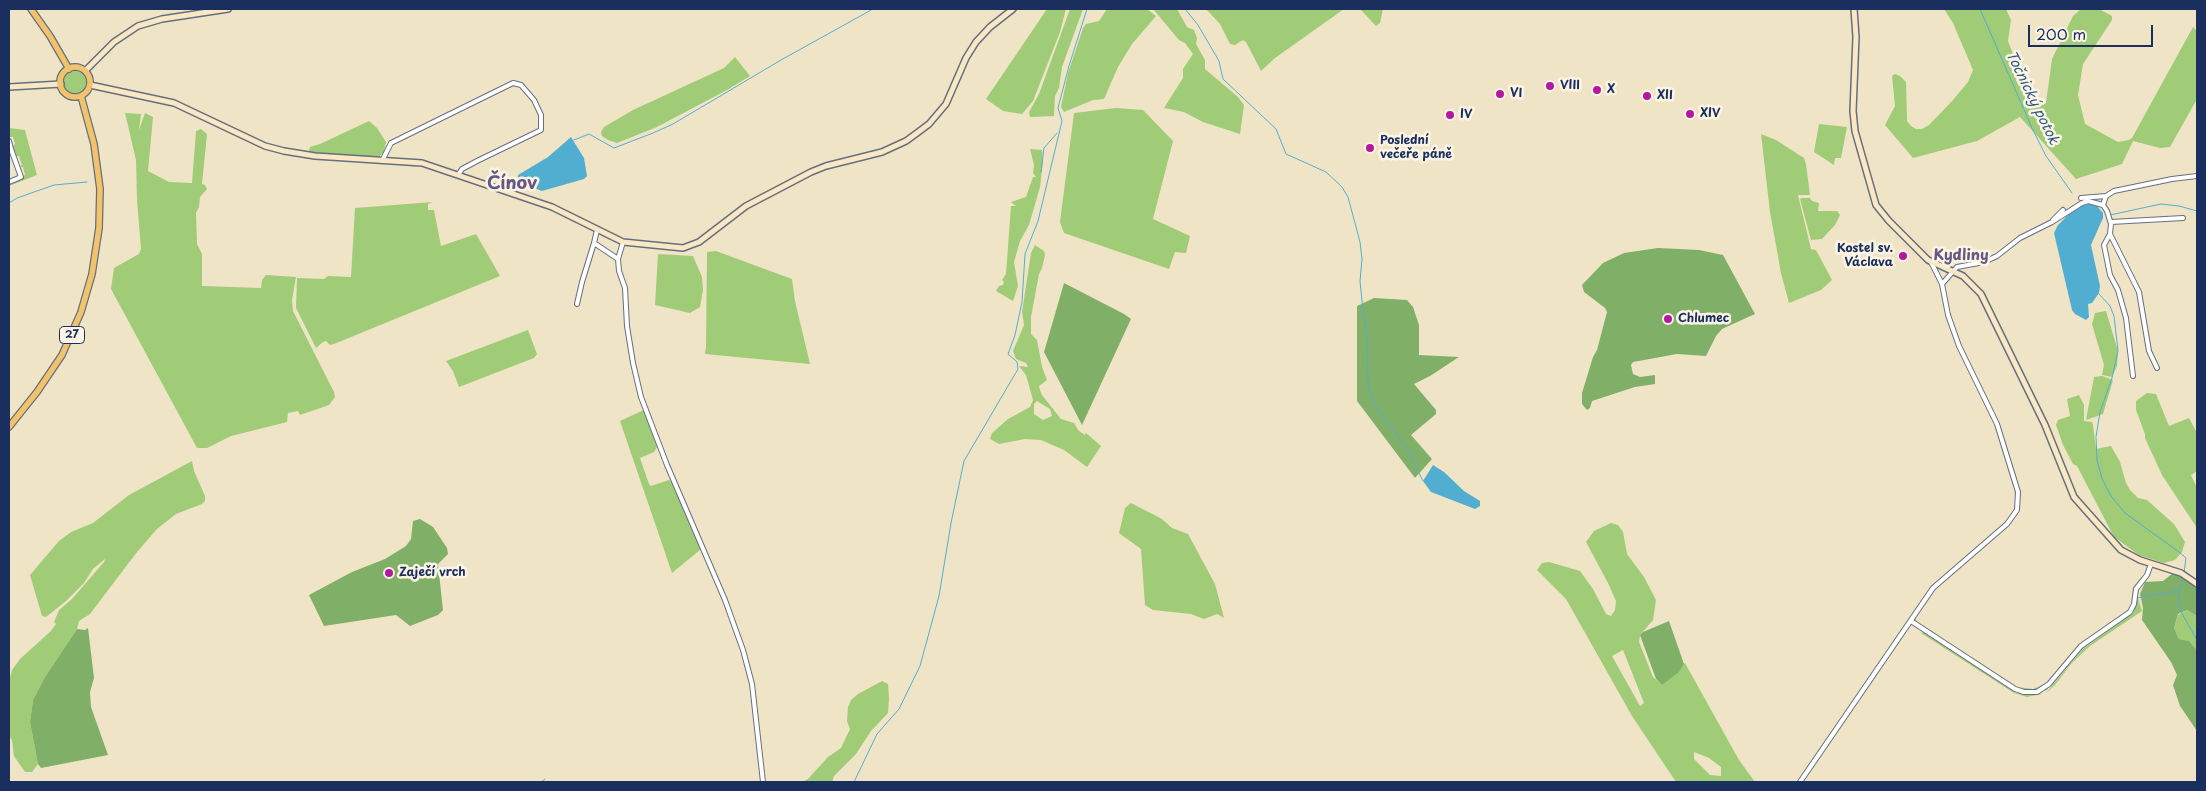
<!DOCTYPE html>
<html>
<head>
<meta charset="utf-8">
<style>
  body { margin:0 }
  #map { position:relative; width:2206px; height:791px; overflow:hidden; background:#efe5c6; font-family:"Playpen Sans",sans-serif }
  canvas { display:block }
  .frame { position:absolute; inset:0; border:10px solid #1b2f5e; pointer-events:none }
  .scale { position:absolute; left:2028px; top:25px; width:125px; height:22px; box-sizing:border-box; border:2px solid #1b2f5e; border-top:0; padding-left:6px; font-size:15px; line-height:18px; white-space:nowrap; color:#1b2f5e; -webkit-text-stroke:4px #fcf5e5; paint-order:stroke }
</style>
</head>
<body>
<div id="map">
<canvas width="2206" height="791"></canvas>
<div class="frame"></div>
<div class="scale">200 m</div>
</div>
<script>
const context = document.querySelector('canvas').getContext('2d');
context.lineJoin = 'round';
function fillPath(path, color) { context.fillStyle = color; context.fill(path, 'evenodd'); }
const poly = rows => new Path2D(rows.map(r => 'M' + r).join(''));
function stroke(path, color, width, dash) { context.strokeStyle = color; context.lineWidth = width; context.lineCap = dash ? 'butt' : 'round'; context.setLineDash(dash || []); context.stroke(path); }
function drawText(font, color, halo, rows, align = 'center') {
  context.font = font + ' "Playpen Sans",sans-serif'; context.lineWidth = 5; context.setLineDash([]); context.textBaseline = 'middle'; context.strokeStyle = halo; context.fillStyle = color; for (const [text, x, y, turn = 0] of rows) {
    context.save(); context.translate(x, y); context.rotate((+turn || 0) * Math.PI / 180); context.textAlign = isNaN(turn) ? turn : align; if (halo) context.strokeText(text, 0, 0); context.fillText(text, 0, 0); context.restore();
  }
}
fillPath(poly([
  [1047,9,1066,9,1060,32,1033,101,1022,114,1003,111,986,99],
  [1070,9,1083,9,1062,67,1059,88,1055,96,1054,116,1030,117,1029,112,1039,94],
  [1107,9,1147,9,1156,16,1132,44,1118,67,1104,99,1093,100,1064,112,1061,107,1068,73,1083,28,1086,24,1099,21],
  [1153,9,1177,9,1187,27,1194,30,1197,38,1196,44,1205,60,1205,69,1238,97,1244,105,1240,134,1203,122,1184,112,1164,108,1183,78,1183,69,1193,54,1185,43,1179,40],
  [1206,9,1344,9,1275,58,1261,71,1246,42,1243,40,1235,45,1230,44,1220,24],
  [1360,9,1383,9,1380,23,1376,26],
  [1944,9,2006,9,2011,20,2008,41,2030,98,2040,105,2046,103,2052,59,2073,16,2081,9,2099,9,2112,16,2112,20,2083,64,2078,95,2085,124,2118,142,2129,140,2132,138,2193,27,2197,31,2197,99,2170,147,2160,148,2133,141,2122,164,2076,179,2020,117,1977,141,1913,158,1885,125,1895,106,1892,76,1895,74,1900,76,1906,82,1907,121,1911,126,1916,129,1922,129,1929,125,1953,100,1968,82,1973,70,1953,23],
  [735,57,750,76,727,90,657,127,617,143,608,140,602,136,601,132,604,127,633,110,724,68],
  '64 82a11 11 0 1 1 22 0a11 11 0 1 1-22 0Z',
  [1116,108,1143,110,1173,141,1153,219,1190,236,1186,253,1175,252,1169,269,1064,233,1060,222,1074,113],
  [125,113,141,114,139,130,145,113,153,117,148,171,169,182,192,183,196,131,201,129,207,134,202,184,205,185,207,189,200,197,199,207,196,213,197,244,202,254,202,286,261,288,262,280,266,275,296,277,292,300,293,311,334,392,335,397,329,405,300,415,298,411,288,413,287,422,231,436,207,448,197,448,111,289,114,268,139,254,141,249,137,200,136,160],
  [369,121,377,128,386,142,384,151,380,156,361,157,308,154,310,147,320,144],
  [1819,124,1847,127,1841,158,1835,158,1834,165,1814,152],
  [9,128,25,130,37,175,9,186,9,183,25,175,23,167,19,167,22,165,19,156,16,156,13,146,15,144,13,137,9,137],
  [1761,134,1776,140,1804,158,1806,164,1810,195,1798,195,1811,249,1816,250,1832,280,1821,290,1789,303,1781,273,1770,212],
  [1030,149,1042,150,1043,161,1040,187,1029,225,1020,241,1014,262,1018,286,1013,301,996,291,999,286,1003,285,1004,282,1002,280,1006,274,1011,206,1016,206,1011,202,1026,197,1033,177,1036,177,1033,173,1034,165],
  [1802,198,1810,198,1812,201,1819,203,1818,211,1837,211,1840,215,1835,225,1822,239,1811,240,1800,199],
  [433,202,428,204,428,210,434,210,441,246,476,234,500,276,334,344,330,345,326,341,323,342,316,348,296,308,297,278,324,279,328,276,351,277,355,208],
  [1035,245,1044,251,1045,255,1042,268,1039,274,1031,317,1031,334,1037,340,1042,367,1047,380,1039,386,1040,390,1042,395,1061,419,1074,423,1079,431,1085,435,1086,433,1101,446,1087,467,1064,450,1041,440,1025,439,999,444,990,439,992,433,1008,419,1030,407,1033,400,1026,375,1019,366,1028,367,1026,363,1016,359,1013,351,1024,325,1022,312,1031,253],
  [1037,401,1050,409,1052,416,1043,420,1034,414,1034,404],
  [716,251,792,279,795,301,810,364,705,354,706,347,707,252],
  [658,254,693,256,702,277,703,290,700,307,690,313,655,305],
  [2106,311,2118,351,2117,366,2112,377,2102,375,2104,365,2092,324,2095,313],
  [528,330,537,354,534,358,459,387,453,371,446,361],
  [2102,376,2113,380,2103,414,2086,420,2094,377],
  [2147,393,2156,394,2169,426,2189,418,2197,433,2197,471,2191,475,2197,488,2197,528,2162,475,2145,438,2145,434,2136,410,2136,401],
  [2079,395,2084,405,2084,421,2092,422,2093,425,2096,449,2111,446,2120,462,2126,483,2130,490,2138,498,2147,500,2174,524,2185,542,2182,552,2175,560,2164,563,2139,555,2114,537,2077,466,2073,464,2063,445,2056,425,2058,420,2070,416,2067,399],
  [644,410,657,447,654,452,640,458,649,484,651,486,669,480,672,483,701,549,672,573,620,421],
  [192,461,194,471,205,496,205,501,202,504,176,514,157,529,137,552,90,614,79,621,77,629,45,677,33,700,30,722,38,764,32,772,25,772,14,756,12,740,9,736,9,682,12,670,21,658,51,631,56,624,54,622,59,610,72,599,104,562,105,559,93,569,84,583,66,601,46,617,42,616,30,575,59,541,71,532,93,523,129,495],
  [1131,503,1162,519,1172,528,1188,534,1215,584,1224,618,1217,614,1204,619,1191,614,1153,610,1145,605,1141,549,1119,533,1125,508],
  [1611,523,1618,525,1623,532,1627,554,1644,577,1656,600,1653,620,1640,635,1639,642,1653,677,1662,685,1678,672,1685,663,1739,760,1755,782,1676,782,1632,716,1566,599,1537,570,1542,563,1549,562,1580,571,1593,589,1606,614,1611,616,1615,610,1616,601,1608,583,1586,542,1594,531],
  [1623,650,1644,703,1640,706,1612,656],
  [1694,752,1709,758,1721,767,1721,776,1710,775,1694,759],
  [2143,575,2135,587,2132,604,2129,611,2082,644,2049,683,2035,691,2017,688,1917,622,1914,619,1915,617,1917,622,2017,687,2034,689,2048,682,2082,643,2129,610,2132,603,2133,587],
  [2138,598,2142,611,2090,646,2072,663,2055,685,2046,693,2083,649,2133,613],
  [2187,610,2197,616,2197,650,2189,641,2179,639,2174,628,2178,615],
  [1923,632,2015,692,2025,695,2036,695,2039,693,2042,694,2027,697,2014,693,1921,633],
  [882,681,888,684,889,699,888,713,871,731,856,754,834,776,832,782,802,782,808,779,828,757,841,748,850,729,847,721,848,707,851,700,858,694]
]), '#a0cb77');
fillPath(poly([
  [1658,248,1699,250,1723,255,1755,314,1722,329,1716,336,1706,356,1677,354,1633,362,1631,365,1633,374,1640,377,1655,375,1655,384,1635,387,1595,400,1592,401,1590,408,1587,410,1582,404,1582,393,1593,357,1597,350,1607,312,1605,308,1584,292,1582,285,1603,263,1624,253],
  [1064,283,1124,314,1131,319,1082,425,1044,352],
  [1374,298,1407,300,1413,307,1419,325,1419,355,1459,357,1430,376,1414,384,1436,410,1436,414,1411,435,1432,459,1415,478,1357,401,1357,306],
  [420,519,433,527,447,548,448,554,438,564,443,610,438,615,410,626,396,615,324,626,309,595,352,572,385,559,406,546,411,539,413,521],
  [2173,573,2185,578,2197,589,2197,616,2187,610,2178,614,2174,628,2179,639,2189,641,2197,650,2197,731,2180,706,2173,685,2177,675,2171,662,2142,620,2143,608,2140,594,2145,582,2163,581],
  [1669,621,1684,664,1679,672,1662,685,1656,679,1640,635,1643,632],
  [88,628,94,678,90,692,91,707,108,755,41,768,38,764,30,722,33,700,45,677,77,629,85,630]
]), '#80af68');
fillPath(poly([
  [571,137,584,158,587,176,584,179,542,191,518,182,518,175,548,157],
  [2088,204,2097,206,2103,213,2103,218,2091,245,2100,286,2099,293,2092,303,2088,304,2089,317,2086,320,2075,314,2072,310,2054,233,2058,225,2067,216,2081,206],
  [1433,465,1444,472,1464,491,1480,501,1480,506,1475,509,1431,492,1423,481]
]), '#52aed0');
stroke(poly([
  [1185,9,1198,25,1219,61,1223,79,1276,129,1286,154,1326,172,1342,187,1348,197,1360,242,1362,259,1360,281,1363,311,1367,335,1368,387,1377,408,1407,449,1423,481],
  [1980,9,2032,128,2046,156,2072,193],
  [574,140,589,134,614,148,653,133,673,124,781,60,873,9],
  [1041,172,1044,148,1057,133],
  [9,203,17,198,54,185,87,182],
  [2110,215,2161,204,2179,206,2197,211],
  [2099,294,2110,306,2114,316,2118,351,2112,378,2100,412,2096,437,2097,460,2102,479,2111,496,2125,513,2179,552,2186,558,2184,573],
  [2183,577,2178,598,2181,612,2197,640],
  [2137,598,2178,591],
  [2135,609,2137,597],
  [2105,632,2130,614],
  [2077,653,2093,640],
  [1986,672,1993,677],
  [2007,686,2023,694,2039,693],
  [2035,688,2035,689],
  [2046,690,2062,672],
  [541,782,545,779],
  [854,782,877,734,899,709,920,666,939,596,951,523,964,461,1018,369,1017,362,1008,354,1015,335,1022,302,1025,254,1038,221,1062,121,1058,108,1069,66,1087,9]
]), '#52aed0', 1);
const street = poly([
  [9,141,11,149,9,150],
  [382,161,391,143,513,83,521,85,534,100,541,115,541,130,479,160,462,169,458,175],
  [9,182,21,177,11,149],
  [2081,198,2106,196],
  [2103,205,2107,211,2111,224,2110,234,2104,245,2110,275,2118,290,2126,318,2133,376],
  [2053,220,2063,210],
  [2111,222,2183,218],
  [597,230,594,243,618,259,619,271,625,288,627,326,633,363,641,397,667,465,725,600,743,650,752,684,763,782],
  [2110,234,2139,292,2149,351,2157,368],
  [618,259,623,242],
  [1942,284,1957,267,1984,262,1997,256,2020,238,2052,222,2082,203,2088,201,2103,205,2106,196,2114,191,2172,179,2197,176],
  [577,304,582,282,594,243],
  [1911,621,2015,689,2024,692,2037,692,2049,684,2081,646,2130,612,2134,604,2136,589,2147,575,2151,564],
  [1800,782,1933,588,2007,524,2017,510,2018,492,1997,424,1959,346,1948,315,1942,284,1931,262]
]);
const secondary = poly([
  [1854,9,1856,37,1853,111,1855,131,1876,205,1889,221,1928,260,1963,276,1981,294,2045,425,2074,497,2121,550,2140,560,2181,573,2197,584],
  [85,71,114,42,138,26,162,19,228,9],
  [90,85,174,103,265,146,284,151,315,156,422,163,552,207,623,242,683,248,699,242,746,206,811,172,826,166,882,152,906,141,917,133,929,124,946,104,966,58,976,42,990,27,1013,9],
  [9,87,61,84]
]);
const primary = poly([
  [31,9,50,36,69,69],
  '60 82a15 15 0 1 1 30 0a15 15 0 1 1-30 0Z',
  [9,427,37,392,62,355,81,312,92,274,99,228,100,189,94,144,81,96]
]);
stroke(street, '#656f82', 6);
stroke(secondary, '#656f82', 8);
stroke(primary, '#656f82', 8);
stroke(street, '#fff', 4);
stroke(secondary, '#fae7c3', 5);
stroke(primary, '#f2c36a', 5.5);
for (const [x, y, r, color] of [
  [1550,86,5,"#b5179e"],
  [1597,90,5,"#b5179e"],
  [1500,94,5,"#b5179e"],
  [1647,96,5,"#b5179e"],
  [1690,114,5,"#b5179e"],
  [1450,115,5,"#b5179e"],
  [1370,148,5,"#b5179e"],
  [1903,256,5,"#b5179e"],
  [1668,319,5,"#b5179e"],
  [389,573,5,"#b5179e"]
]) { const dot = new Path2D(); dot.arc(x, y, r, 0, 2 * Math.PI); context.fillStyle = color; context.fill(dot); stroke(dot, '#fcf5e5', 2); }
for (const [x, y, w] of [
  [72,335,25]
]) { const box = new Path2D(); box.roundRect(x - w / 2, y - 8.5, w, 17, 4); context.fillStyle = '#fcf5e5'; context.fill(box); stroke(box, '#1b2f5e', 1); }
drawText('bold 11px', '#1b2f5e', null, [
  ["27",72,335]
]);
drawText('bold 12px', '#1b2f5e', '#fcf5e5', [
  ["VIII",1560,86],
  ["X",1607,90],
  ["VI",1510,94],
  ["XII",1657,96],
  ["XIV",1700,114],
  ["IV",1460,115],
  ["Poslední",1380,141],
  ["večeře páně",1380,155],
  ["Kostel sv.",1893,249,"right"],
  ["Václava",1893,263,"right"],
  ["Chlumec",1678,319],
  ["Zaječí vrch",399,573]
], 'left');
drawText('italic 14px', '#2e5b86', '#fcf5e5', [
  ["Točnický potok",2032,98,64]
]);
drawText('bold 15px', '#655784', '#fcf5e5', [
  ["Kydliny",1961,256]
]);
drawText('bold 18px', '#655784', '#fcf5e5', [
  ["Čínov",512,184]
]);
</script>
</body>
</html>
